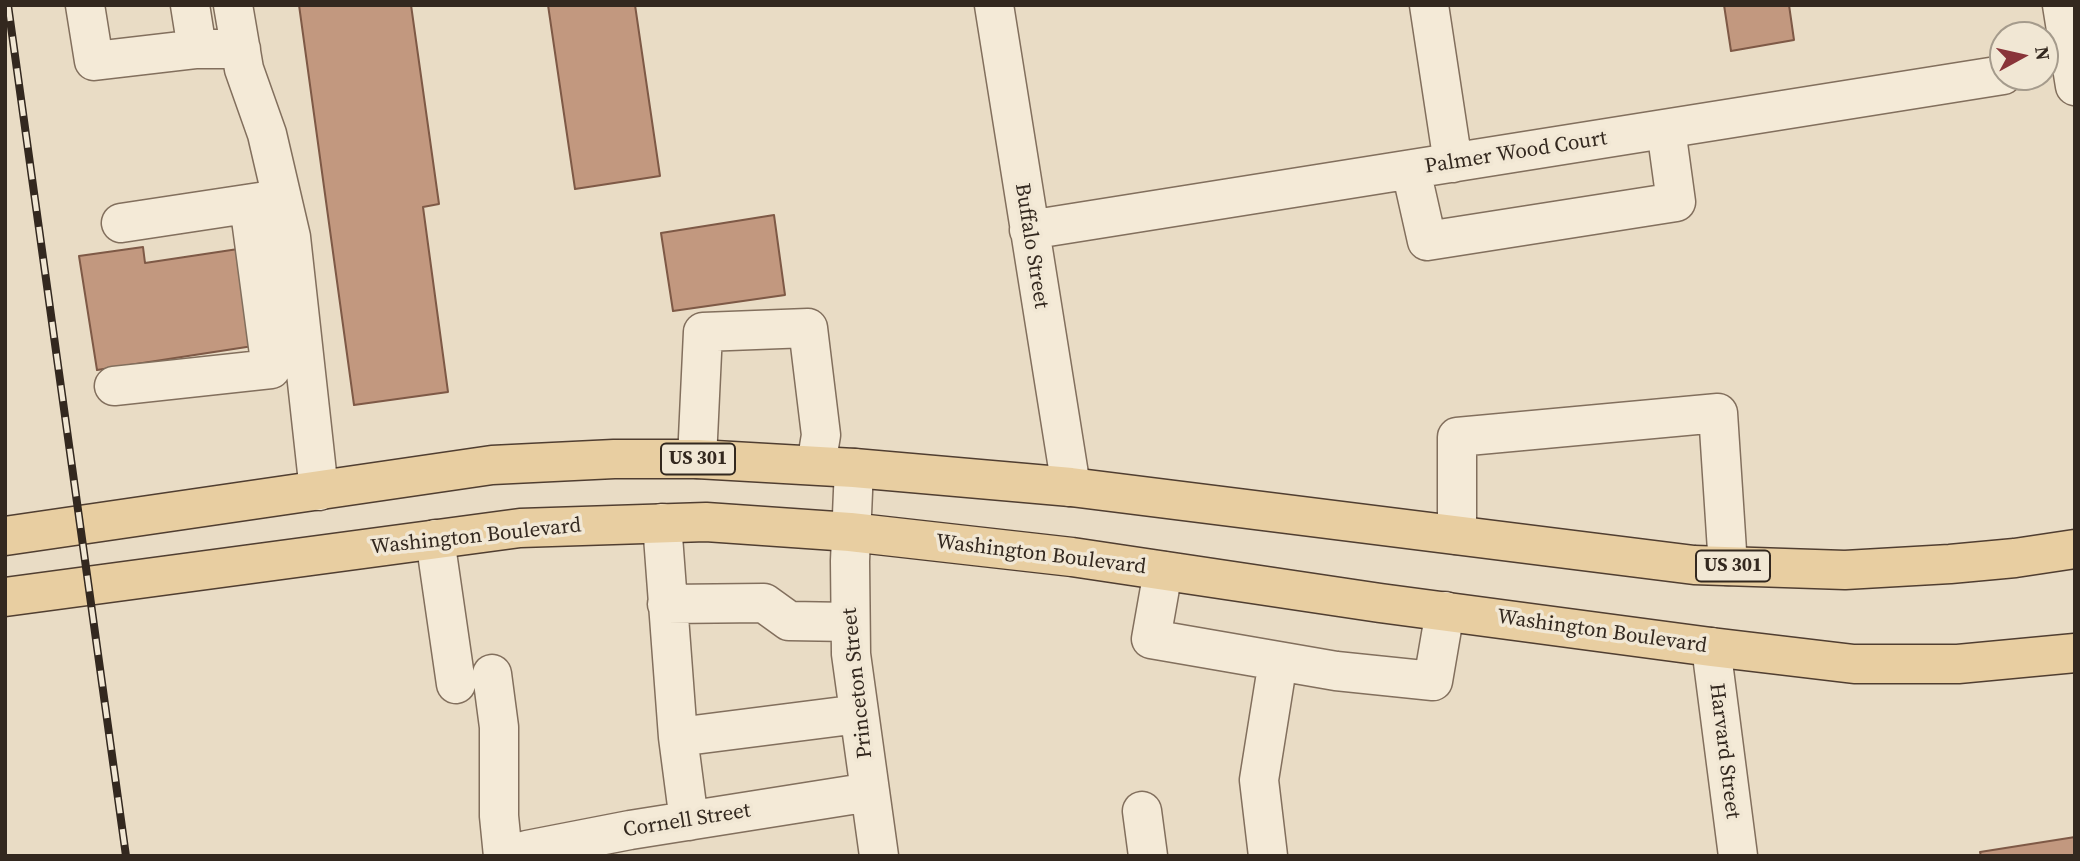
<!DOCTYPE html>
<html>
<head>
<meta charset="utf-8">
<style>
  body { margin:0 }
  #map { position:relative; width:2080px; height:861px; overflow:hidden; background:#e9dcc5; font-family:"Source Serif 4",serif }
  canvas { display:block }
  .frame { position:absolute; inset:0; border:7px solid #33281f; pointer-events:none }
  .north { position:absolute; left:1989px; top:21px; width:70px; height:70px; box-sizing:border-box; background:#f1e7d4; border:2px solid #a59b8c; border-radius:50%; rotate:82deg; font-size:19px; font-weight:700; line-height:28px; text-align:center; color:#33281f }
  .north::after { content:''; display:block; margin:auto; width:24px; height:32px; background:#893439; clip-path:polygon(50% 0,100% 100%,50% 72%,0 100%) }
</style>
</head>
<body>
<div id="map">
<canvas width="2080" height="861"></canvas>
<div class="frame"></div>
<div class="north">N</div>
</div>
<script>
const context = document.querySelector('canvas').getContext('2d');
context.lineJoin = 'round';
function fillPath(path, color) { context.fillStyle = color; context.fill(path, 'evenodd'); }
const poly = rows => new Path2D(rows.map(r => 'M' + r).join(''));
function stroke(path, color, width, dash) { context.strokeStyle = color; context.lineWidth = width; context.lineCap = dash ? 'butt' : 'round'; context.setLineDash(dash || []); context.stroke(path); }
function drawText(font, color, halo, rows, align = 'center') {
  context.font = font + ' "Source Serif 4",serif'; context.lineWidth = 7; context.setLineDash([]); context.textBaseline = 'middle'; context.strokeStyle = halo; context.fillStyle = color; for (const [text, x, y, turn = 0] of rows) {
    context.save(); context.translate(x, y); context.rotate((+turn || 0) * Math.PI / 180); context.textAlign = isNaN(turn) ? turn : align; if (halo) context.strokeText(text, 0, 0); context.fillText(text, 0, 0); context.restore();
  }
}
const building = poly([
  [299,5,411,5,439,204,423,207,448,392,354,405,299,5],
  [548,5,635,5,660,176,575,189,548,5],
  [1724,5,1789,5,1794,40,1731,51,1724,5],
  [774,215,785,295,673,311,661,233,774,215],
  [143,247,145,263,238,249,253,346,97,370,79,256,143,247],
  [2075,837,2075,856,1981,856,1980,852,2075,837]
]);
fillPath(building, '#c2987f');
stroke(building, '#7e5946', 2);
const minor = poly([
  [85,5,94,61,197,49,241,49],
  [190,5,197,49],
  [233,5,244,69,267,134,291,237,319,491],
  [994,5,1071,487],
  [1429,5,1453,163],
  [2062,5,2075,86],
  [1411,170,1427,241,1676,202,1666,129],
  [121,223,273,200],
  [1029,230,2003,75],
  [114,386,271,369,249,204],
  [697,459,703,332,808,328,821,435,816,465],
  [854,468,850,561,851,654,879,856],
  [662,523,678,737,859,714],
  [1457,535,1457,437,1718,413,1728,566],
  [435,539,456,684],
  [1163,571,1151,639,1336,671,1433,681,1445,611],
  [667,604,764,603,789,621,850,622],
  [1711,647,1738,856],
  [492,674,499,727,499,816,503,856],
  [678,737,689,821],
  [1142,811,1148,856],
  [506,856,527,850,630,830,870,792],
  [1268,856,1259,780,1278,661]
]);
const major = poly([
  [5,536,492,465,614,459,697,459,854,468,1071,487,1694,565,1845,570,1950,564,2015,558,2075,549],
  [5,597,520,528,706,522,850,532,1072,557,1380,603,1711,647,1854,664,1958,664,2075,653]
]);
stroke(minor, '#826f5d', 41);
stroke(major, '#503e31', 41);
stroke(minor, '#f4ead7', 38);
stroke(major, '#e8cea1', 38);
const rail = poly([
  [8,5,126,856]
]);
stroke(rail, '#33281f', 8);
stroke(rail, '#f1e7d4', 5, [16]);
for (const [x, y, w] of [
  [698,459,74],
  [1733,566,74]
]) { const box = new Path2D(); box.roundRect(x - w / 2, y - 15.5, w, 31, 5); context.fillStyle = '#f1e7d4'; context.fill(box); stroke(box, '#33281f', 2); }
drawText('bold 19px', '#33281f', null, [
  ["US 301",698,459],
  ["US 301",1733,566]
]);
drawText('21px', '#33281f', '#f1e7d4', [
  ["Palmer Wood Court",1516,153,-9],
  ["Buffalo Street",1031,246,81],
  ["Washington Boulevard",476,537,-6],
  ["Washington Boulevard",1041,555,7],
  ["Washington Boulevard",1602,632,8],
  ["Princeton Street",858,683,-96],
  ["Harvard Street",1724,751,83],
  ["Cornell Street",687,821,-9]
]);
</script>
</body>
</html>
